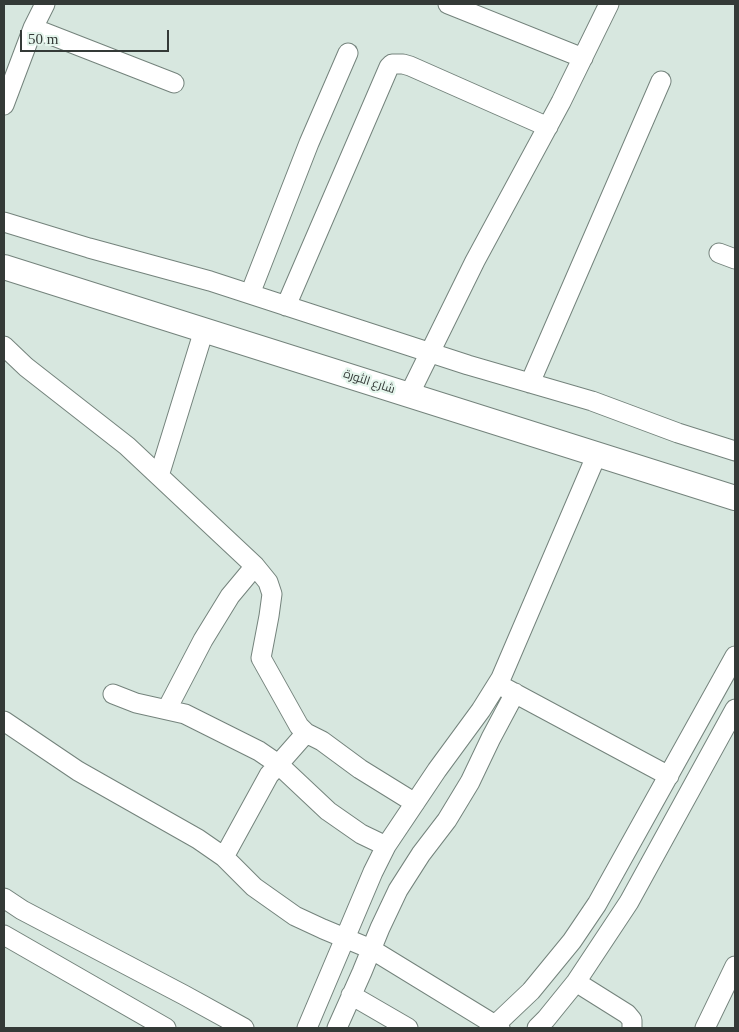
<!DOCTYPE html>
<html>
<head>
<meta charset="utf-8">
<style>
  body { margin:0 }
  #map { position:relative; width:739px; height:1032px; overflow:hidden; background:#d7e7df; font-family:"Times New Roman",serif }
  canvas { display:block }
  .frame { position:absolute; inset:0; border:5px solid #343a37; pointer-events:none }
  .scale { position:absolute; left:20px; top:30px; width:149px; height:22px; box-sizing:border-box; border:2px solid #343a37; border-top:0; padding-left:6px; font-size:15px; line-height:18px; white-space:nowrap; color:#343a37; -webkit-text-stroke:4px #e4f5ec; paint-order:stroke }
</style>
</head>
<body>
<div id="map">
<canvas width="739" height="1032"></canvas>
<div class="frame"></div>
<div class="scale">50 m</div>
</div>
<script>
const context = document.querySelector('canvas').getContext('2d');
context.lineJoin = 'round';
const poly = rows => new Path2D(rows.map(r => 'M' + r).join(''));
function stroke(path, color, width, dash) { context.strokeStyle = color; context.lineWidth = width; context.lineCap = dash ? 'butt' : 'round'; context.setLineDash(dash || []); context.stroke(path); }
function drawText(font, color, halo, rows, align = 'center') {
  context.font = font + ' "Times New Roman",Cairo,serif'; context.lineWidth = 4.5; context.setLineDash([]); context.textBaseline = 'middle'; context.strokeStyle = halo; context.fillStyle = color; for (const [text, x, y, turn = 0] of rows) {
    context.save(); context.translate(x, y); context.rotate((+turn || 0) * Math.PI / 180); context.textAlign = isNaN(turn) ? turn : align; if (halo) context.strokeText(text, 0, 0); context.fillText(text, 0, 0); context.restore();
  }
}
const minor = poly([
  [448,4,583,58],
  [33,28,174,83],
  [4,105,33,28,45,4],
  [4,222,89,248,210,281,468,365,592,401,678,433,735,451],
  [719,253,735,259],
  [250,294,309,143,348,53],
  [286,306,389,67,392,64,403,64,410,66,548,127],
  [4,346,26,367,127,446,255,566,268,582,272,594,269,616,261,658,299,726,306,733,269,775,224,857],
  [530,383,661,81],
  [409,395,475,261,561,102,609,4],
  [159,476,204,330],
  [505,688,669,776],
  [113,694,136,703,185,714,259,751,278,764,328,811,361,834,386,846],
  [167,709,203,640,230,596,255,566],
  [4,721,78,771,198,839,224,857,254,887,295,916,323,929,371,949,500,1028],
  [306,733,322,741,360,769,415,803],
  [4,898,22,910,184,995,244,1028],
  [4,935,166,1028],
  [576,982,627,1014,632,1020,632,1028],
  [351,995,408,1028],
  [307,1028,373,872,386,846,437,770,481,710,501,678,597,454],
  [337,1028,362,972,380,928,398,890,421,854,447,820,470,782,491,738,515,693],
  [492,1028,531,991,572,941,597,904,735,656],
  [537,1028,546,1019,576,982,629,902,735,709],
  [705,1028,735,966]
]);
const major = poly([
  [4,267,735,498]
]);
stroke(minor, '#74837c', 21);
stroke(major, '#74837c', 26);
stroke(minor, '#fff', 19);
stroke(major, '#fff', 24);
drawText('12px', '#343a37', '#e4f5ec', [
  ["شارع الثورة",369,382,18]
]);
</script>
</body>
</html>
